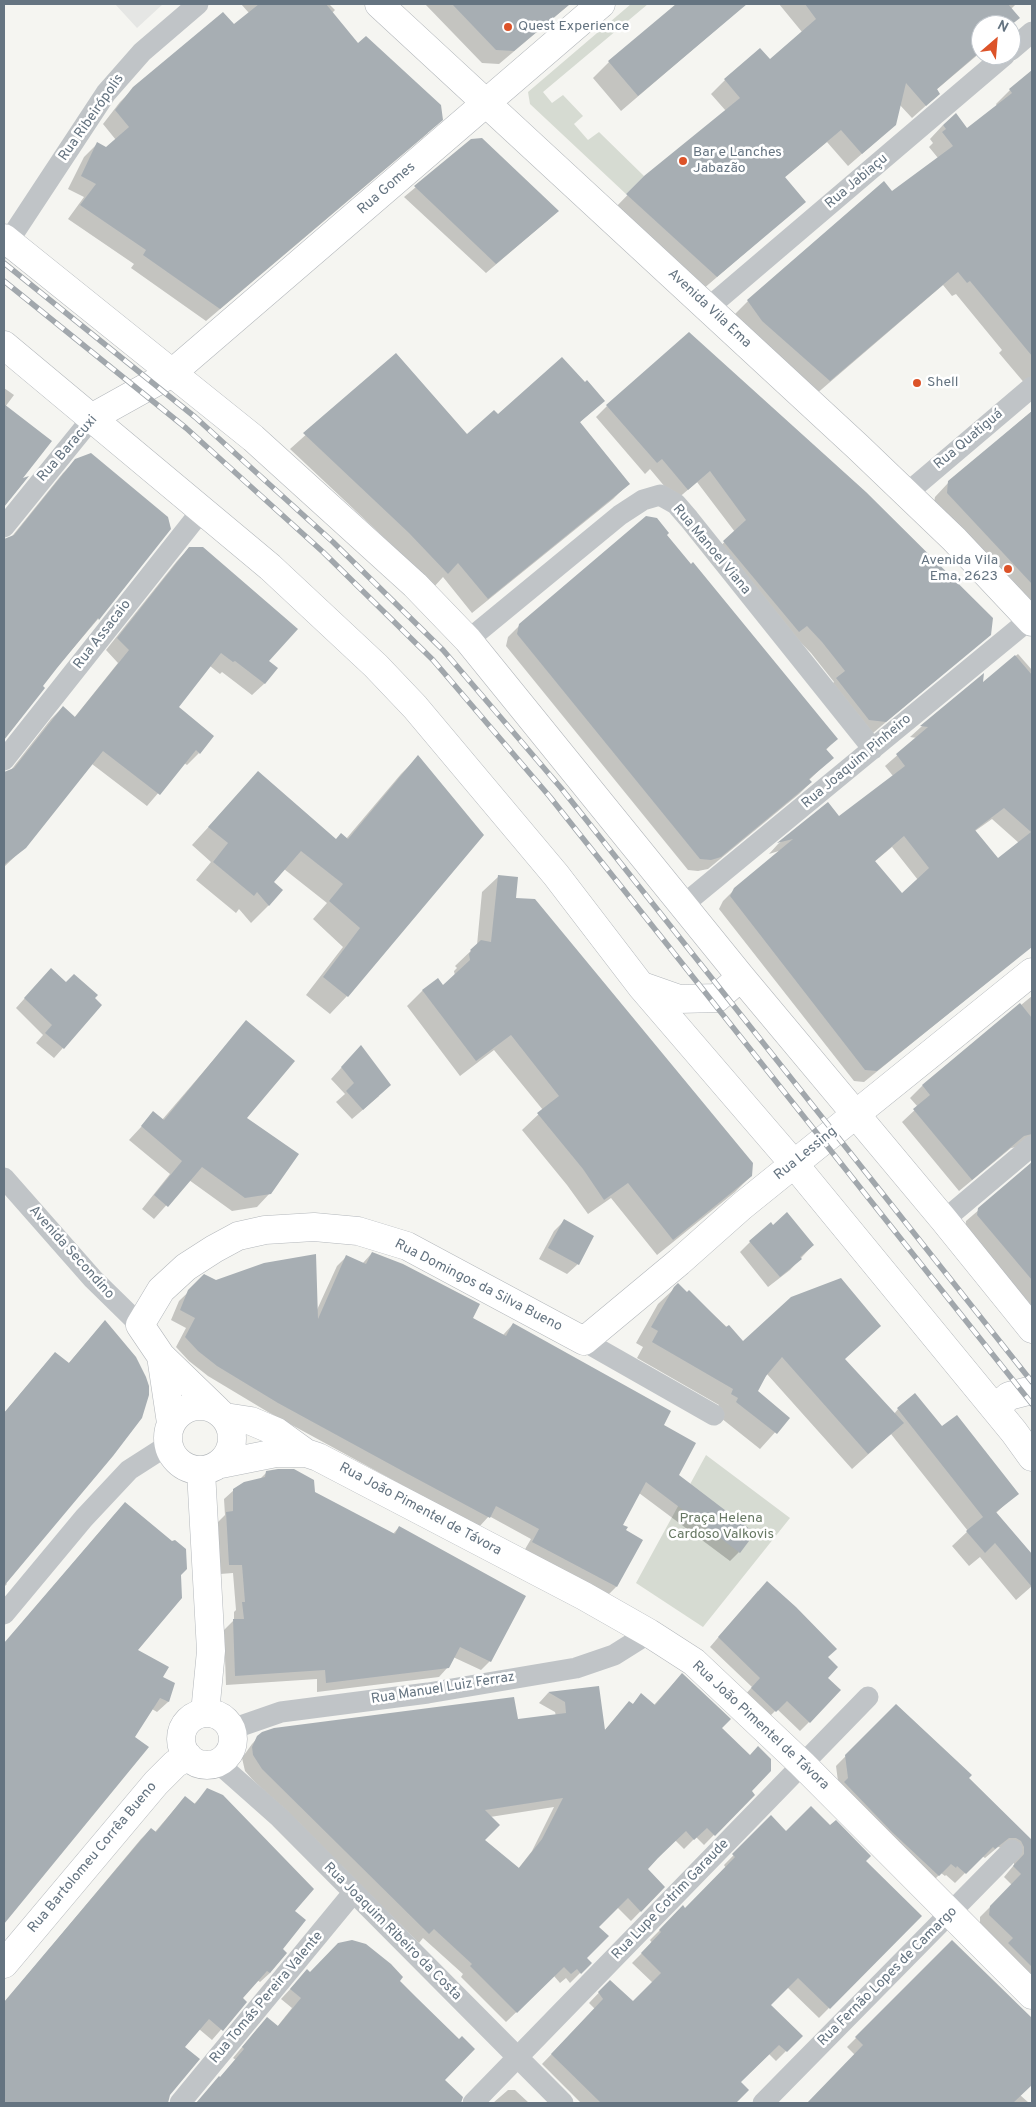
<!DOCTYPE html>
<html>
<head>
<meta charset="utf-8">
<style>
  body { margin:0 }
  #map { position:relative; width:1036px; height:2107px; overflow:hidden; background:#f5f5f1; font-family:Overpass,sans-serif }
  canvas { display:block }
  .frame { position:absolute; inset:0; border:5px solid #657481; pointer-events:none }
  .north { position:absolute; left:971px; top:15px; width:50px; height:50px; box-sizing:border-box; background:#fff; border:1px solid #c1c7cd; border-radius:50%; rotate:27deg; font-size:14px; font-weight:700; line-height:20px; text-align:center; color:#657481 }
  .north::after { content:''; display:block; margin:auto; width:18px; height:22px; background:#dc5329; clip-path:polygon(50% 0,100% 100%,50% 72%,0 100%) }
</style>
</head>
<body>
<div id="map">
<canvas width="1036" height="2107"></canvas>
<div class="frame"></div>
<div class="north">N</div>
</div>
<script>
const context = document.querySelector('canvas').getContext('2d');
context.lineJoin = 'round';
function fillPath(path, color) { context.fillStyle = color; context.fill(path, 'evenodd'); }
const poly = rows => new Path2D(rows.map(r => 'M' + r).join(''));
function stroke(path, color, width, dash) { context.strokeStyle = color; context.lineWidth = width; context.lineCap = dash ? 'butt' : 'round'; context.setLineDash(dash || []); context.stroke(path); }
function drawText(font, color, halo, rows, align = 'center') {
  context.font = font + ' Overpass,sans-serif'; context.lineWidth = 5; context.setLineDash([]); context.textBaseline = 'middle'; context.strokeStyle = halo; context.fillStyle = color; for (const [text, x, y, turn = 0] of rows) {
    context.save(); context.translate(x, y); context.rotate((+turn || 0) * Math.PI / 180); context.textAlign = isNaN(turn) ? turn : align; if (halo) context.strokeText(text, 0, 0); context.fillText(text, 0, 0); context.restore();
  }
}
fillPath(poly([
  [115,4,163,4,137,28]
]), '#e5e6e4');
fillPath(poly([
  [631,4,648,4,543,92,552,103,563,95,583,116,574,124,588,140,599,132,644,176,626,194,530,104,528,92],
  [706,1455,790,1518,703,1627,636,1583]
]), '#d6dbd2');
fillPath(poly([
  [241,4,329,4,335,10,332,13,428,133,206,321,131,268,134,264,68,219,84,197,68,189,84,157,97,144,106,148,116,140,103,124,120,102,134,88,234,26,249,13],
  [425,4,570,4,499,64,482,63],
  [678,4,746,4,621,111,593,78,609,62],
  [779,4,1016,4,1011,9,1018,18,1011,25,981,25,981,52,936,90,939,94,912,118,899,104,880,138,848,166,827,142,784,178,804,202,702,290,614,209,645,177,726,111,711,94,725,80,760,50,770,60,802,32],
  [1032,72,1032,392,999,353,1002,350,956,294,952,296,943,285,815,395,734,315,748,301,938,158,929,147,933,143,930,139,943,125,967,130,997,106,996,104,1010,90],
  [471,141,548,220,486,273,404,197],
  [396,354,467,436,498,416,603,401,579,423,628,484,613,499,472,613,443,577,433,588,395,548,290,449],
  [4,388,14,395,5,407,19,481,26,479,4,506],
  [607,406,989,635,873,733,825,691,834,682,811,653,713,553,735,532,697,482,676,500,650,469,645,474,596,417],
  [1032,411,1032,613,933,507,935,497,949,482],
  [76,460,170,529,98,619,41,686,43,688,4,738,4,539,9,540,63,473],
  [666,535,836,739,826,750,832,758,809,780,811,782,799,794,708,869,698,871,688,870,506,646,508,637,520,625],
  [189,548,267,661,265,683,252,695,222,672,220,674,210,666,177,707,199,753,187,765,184,763,147,806,92,764,25,847,4,867,4,773,11,770,51,719,63,707,74,718,118,663,106,650,177,561],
  [1018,654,1032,670,1032,946,864,1082,854,1081,719,909,723,901,735,889,782,850,769,854,778,844,828,804,839,818,893,776,885,766,917,738,910,737,921,727,983,676,981,685],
  [992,819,1019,843,998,860,975,831],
  [892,847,918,880,902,895,874,862],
  [418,757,483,835,347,996,330,1014,306,995,343,947,313,919,327,903,284,869,273,882,269,905,251,923,239,909,236,913,196,880,211,862,192,845,258,773,336,840,346,839,401,774],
  [498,877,515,899,751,1176,735,1192,657,1255,611,1198,588,1214,567,1185,522,1130,543,1110,494,1050,460,1076,407,1006,422,991,437,980,442,986,455,976,454,971,457,968,455,966,477,945,482,892],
  [42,979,66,984,94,998,101,1005,54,1058,36,1043,43,1035,16,1008],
  [1032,996,1032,1156,1023,1146,1011,1148,959,1191,902,1122,918,1107,910,1098,922,1086],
  [246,1022,245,1118,270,1193,257,1207,232,1211,189,1180,154,1219,142,1209,170,1174,129,1140,154,1113,162,1120],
  [351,1057,379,1096,352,1119,336,1102,345,1094,331,1079],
  [1032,1158,1032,1306,965,1228,966,1221,1030,1166],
  [564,1221,578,1264,567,1274,539,1259,554,1231],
  [773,1226,813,1245,790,1270,768,1287,740,1252,750,1242],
  [372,1253,472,1318,503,1335,513,1324,662,1425,677,1475,739,1552,730,1561,639,1493,621,1525,616,1587,607,1596,524,1551,531,1539,489,1516,479,1527,268,1412,208,1376,189,1361,176,1347,186,1328,171,1320,179,1301,205,1276,216,1282,316,1312,337,1266,346,1257,362,1264],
  [675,1288,686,1294,689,1292,743,1342,844,1359,894,1414,898,1409,942,1428,1017,1493,996,1513,1032,1556,1032,1586,1016,1600,980,1557,969,1566,952,1546,968,1531,891,1434,852,1469,767,1374,756,1392,788,1418,760,1449,721,1418,716,1410,719,1405,637,1358,643,1347,636,1343,658,1304],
  [105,1321,5,1582,7,1584,4,1587,4,1413,55,1353,68,1364],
  [267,1472,314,1493,393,1534,399,1527,490,1661,481,1670,453,1657,448,1667,439,1677,317,1692,317,1679,226,1685,224,1630,234,1620,234,1612,236,1610,233,1573,220,1574,218,1522,225,1515,224,1499,234,1490,259,1480],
  [115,1514,180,1575,136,1651,162,1678,174,1684,168,1702,157,1712,152,1709,133,1737,148,1747,4,1922,4,1644],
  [758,1591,826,1657,826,1678,809,1722,800,1731,777,1709,766,1720,743,1697,752,1687,710,1647],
  [682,1674,720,1728,753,1795,704,1845,696,1837,684,1849,675,1840,646,1870,664,1887,631,1921,617,1907,597,1927,585,1958,590,1963,570,1983,566,1978,560,1983,554,1976,506,2022,461,1977,463,1974,423,1938,419,1943,252,1779,245,1771,242,1758,252,1744,262,1733,517,1720,556,1716,555,1712,539,1703,548,1693,598,1688,604,1731,629,1703,632,1705,642,1695,654,1705],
  [554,1807,532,1851,518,1869,483,1840,490,1817],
  [896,1705,1032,1842,1032,1978,980,1925,980,1917,1012,1885,1004,1877,1014,1865,1014,1857,1010,1850,998,1847,985,1858,982,1856,955,1883,946,1875,945,1876,941,1873,929,1885,839,1789,836,1766],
  [208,1790,294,1911,282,1950,270,1973,260,1982,257,1980,241,1998,245,2002,212,2040,199,2029,183,2047,192,2054,150,2103,4,2103,4,2003,141,1839,151,1829,155,1832,185,1797,194,1804],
  [771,1817,786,1832,864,1861,920,1916,819,2018,787,1987,770,2005,801,2036,776,2061,769,2054,740,2082,747,2090,734,2103,581,2103,542,2064,595,2009,589,2003,610,1981,633,2003,653,1983,632,1963,652,1943,650,1940,673,1917,685,1909,726,1868,724,1865],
  [952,1942,1032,2020,1032,2083,1020,2095,1029,2103,808,2103,855,2055,847,2047],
  [307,1971,310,1974,398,1981,443,2080,461,2097,460,2103,199,2103,236,2060,233,2058,257,2029,267,2019,277,2027,292,2008,281,1999],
  [508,2090,515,2090,529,2103,493,2103]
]), '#0003');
fillPath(poly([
  [259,4,326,4,358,43,366,36,441,105,443,120,220,309,143,255,146,250,80,205,96,184,81,176,97,142,106,147,129,127,115,110,133,87,223,12,234,24],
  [452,4,570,4,514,51,496,50],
  [676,4,747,4,638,96,608,61],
  [805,4,1008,4,1020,18,1011,25,981,25,981,51,937,89,940,94,926,106,906,83,896,125,862,154,841,130,785,177,806,202,717,277,626,194,644,176,740,98,724,79,760,48,770,59,816,19],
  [1032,70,1032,356,970,281,967,283,958,272,830,381,762,321,747,300,884,181,892,191,953,146,942,132,946,129,943,125,956,113,967,128,1012,93,1009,89],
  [482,138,559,211,496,264,414,186,471,139],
  [689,332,866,492,993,618,991,635,886,722,869,720,836,678,845,671,822,642,807,626,799,632,723,541,746,520,710,471,688,490,662,459,657,463,606,405],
  [396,353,467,434,494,410,498,414,562,357,585,382,587,380,605,401,580,422,630,484,488,599,458,563,448,574,409,533,303,433],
  [4,404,52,441,23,478,29,476,4,507],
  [1032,411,1032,584,947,493,948,481],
  [91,453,168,517,171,529,99,620,98,618,57,668,43,686,45,688,4,740,4,539,14,535,75,459],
  [646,516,657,518,669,533,667,535,691,564,693,562,838,739,826,749,834,758,809,779,812,782,721,857,711,860,700,859,517,634,519,624],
  [189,547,203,547,298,629,269,661,278,668,265,684,235,661,233,662,221,653,179,707,214,736,200,754,196,750,160,795,103,751,26,848,4,865,4,772,14,768,63,706,75,717,129,650,117,638],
  [1015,655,1032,675,1032,947,877,1071,865,1070,730,896,734,888,793,839,777,843,828,802,839,816,905,766,896,754,928,727,920,726,984,673,983,682],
  [1004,808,1031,832,998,858,975,830],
  [904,836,929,868,902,893,875,861],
  [418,755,484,835,348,997,323,977,360,928,329,901,343,884,301,851,274,882,283,890,269,906,257,892,254,896,213,862,228,843,208,827,258,771,336,839,341,833,348,839],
  [498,875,518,877,516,898,535,899,753,1163,752,1176,673,1240,628,1183,604,1200,583,1169,537,1113,559,1096,511,1035,476,1061,422,990,438,978,443,985,470,960,469,954,471,951,470,950,481,940,491,942],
  [51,968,66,982,74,974,98,995,95,998,102,1005,64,1049,45,1033,52,1025,24,998],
  [1020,1003,1032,1018,1032,1134,1024,1136,972,1180,913,1109,930,1095,922,1085],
  [246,1020,295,1061,247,1118,299,1154,271,1194,245,1198,202,1167,168,1207,154,1195,182,1161,141,1126,153,1111,164,1120],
  [361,1045,391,1085,363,1110,346,1091,354,1083,341,1067],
  [1032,1162,1032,1280,977,1215,978,1208],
  [787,1212,814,1245,800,1257,802,1259,780,1277,749,1241,771,1222,773,1225],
  [564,1219,594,1236,579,1265,548,1248],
  [372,1252,403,1264,480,1304,473,1318,506,1336,513,1323,671,1411,664,1425,696,1443,679,1475,755,1533,740,1553,646,1482,623,1525,628,1527,626,1530,643,1540,617,1587,532,1542,539,1529,496,1506,490,1518,408,1474,278,1403,217,1366,198,1351,185,1337,195,1318,180,1310,188,1290,204,1274,216,1280,264,1263,316,1254,318,1319,346,1255,366,1264],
  [841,1278,881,1326,845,1359,904,1423,868,1454,782,1357,766,1376,758,1391,790,1418,777,1434,736,1402,738,1398,731,1394,733,1389,652,1342,658,1331,651,1327,674,1287,678,1283,687,1292,689,1290,726,1327,729,1325,743,1341,791,1297],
  [105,1320,136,1357,146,1377,149,1386,149,1395,142,1418,113,1456,4,1586,4,1413,55,1352,69,1363],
  [915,1393,942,1426,957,1415,1019,1494,996,1512,1032,1554,1032,1587,995,1543,985,1553,966,1531,983,1517,897,1408],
  [278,1469,294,1469,314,1480,315,1492,395,1534,399,1526,526,1596,491,1662,460,1647,449,1668,326,1683,325,1670,235,1676,233,1619,244,1619,242,1602,245,1602,242,1565,229,1565,226,1512,233,1511,233,1489,244,1482,265,1477,266,1471],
  [125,1502,172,1541,175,1540,186,1549,187,1569,181,1575,182,1598,138,1650,169,1667,163,1677,175,1683,169,1702,160,1698,135,1737,149,1747,4,1924,4,1643],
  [767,1581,796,1607,837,1649,828,1657,838,1667,828,1678,841,1690,810,1723,787,1701,776,1712,751,1688,760,1678,718,1637],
  [682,1673,731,1719,722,1728,750,1755,758,1746,771,1759,771,1771,752,1791,755,1795,715,1836,707,1828,694,1840,686,1831,658,1858,648,1869,665,1887,641,1912,628,1898,599,1927,609,1936,587,1958,592,1963,581,1974,577,1969,571,1974,564,1967,517,2013,470,1966,472,1964,434,1929,429,1934,262,1769,253,1755,252,1747,257,1736,262,1732,274,1728,514,1697,518,1719,566,1713,565,1702,548,1692,599,1686,605,1730,629,1701,633,1704,641,1693,655,1705],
  [563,1798,542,1839,519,1868,485,1840,500,1825,485,1810],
  [896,1704,972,1775,969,1778,1032,1840,1032,1967,1008,1943,1013,1938,989,1915,990,1906,1021,1874,1013,1866,1024,1854,1024,1847,1021,1841,1016,1838,1009,1838,995,1849,993,1847,966,1874,957,1866,956,1868,951,1864,939,1876,892,1832,844,1782,848,1778,845,1755],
  [207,1788,223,1795,314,1889,295,1911,306,1920,283,1949,287,1953,270,1973,267,1971,243,1998,247,2002,223,2031,209,2019,185,2047,200,2059,170,2095,168,2103,4,2103,4,2002,151,1828,156,1832,185,1796,195,1804],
  [811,1806,830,1825,836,1820,871,1856,866,1861,922,1916,830,2009,798,1978,771,2005,803,2036,787,2052,779,2045,741,2082,749,2090,736,2103,601,2103,551,2054,603,1999,598,1992,610,1980,633,2001,661,1973,641,1953,661,1932,659,1930,683,1905,685,1908,735,1857,732,1854,771,1815,786,1831],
  [352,1940,366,1944,391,1964,403,1977,400,1981,416,1997,459,2039,462,2036,475,2049,445,2080,463,2097,461,2103,196,2103,219,2076,220,2077,244,2049,242,2047,267,2017,278,2026,301,1998,290,1989,307,1969,310,1972,338,1943],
  [952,1940,1032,2018,1032,2085,1013,2103,807,2103,863,2045,855,2037]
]), '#a7aeb3');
const secondary = poly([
  [379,4,858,447,954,539,1032,622],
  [93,417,172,373,601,4],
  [161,1356,171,1423],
  '168 1438a32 32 0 1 1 64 0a32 32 0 1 1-64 0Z',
  [217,1410,161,1356,140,1325,161,1290,186,1267,214,1249,238,1236,265,1230,314,1227,358,1231,407,1246,584,1341,679,1262,742,1206,1032,972],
  [225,1417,251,1421,277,1432,306,1453],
  [221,1464,276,1453,306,1453,318,1457,584,1596,649,1633,694,1662,802,1764,1032,1995],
  [201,1471,211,1651,205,1713],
  '181 1739a26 26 0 1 1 52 0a26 26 0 1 1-52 0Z',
  [4,1964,156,1783,175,1764,188,1756]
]);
const primary = poly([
  [4,238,253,438,415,585,468,640,741,977,944,1220,1032,1329],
  [4,345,270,567,376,666,415,707,556,875,641,986,794,1164,1014,1432,1032,1457],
  [642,986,679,999,717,998,741,977],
  [995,1408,1009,1396,1032,1390]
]);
stroke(secondary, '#b3b7bb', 29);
stroke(primary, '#b3b7bb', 29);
stroke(poly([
  [1011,50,1032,32],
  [4,248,106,93,142,52,198,4],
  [708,308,1005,55],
  [906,494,1032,387],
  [4,527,93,417],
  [468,640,620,515,643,500,660,495,676,504,689,519,873,749],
  [4,760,202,510],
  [683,905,1030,619],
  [4,1178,93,1279,140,1325],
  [944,1220,1032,1146],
  [584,1341,714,1415],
  [4,1614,84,1518,129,1470,168,1445],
  [232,1729,281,1712,428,1693,576,1668,614,1655,649,1633],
  [218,1763,280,1818,563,2103],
  [180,2103,353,1893],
  [473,2103,868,1697],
  [763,2103,1012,1850]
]), '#c0c4c7', 21);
stroke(secondary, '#fff', 28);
stroke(primary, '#fff', 28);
const rail = poly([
  [4,263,195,417,333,542,443,650,561,788,1032,1382],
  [4,281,186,428,323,552,433,660,550,797,1032,1404]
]);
stroke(rail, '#a1a7ac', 5.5);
stroke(rail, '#fff', 4, [11]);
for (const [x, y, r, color] of [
  [508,27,5,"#dc5329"],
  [683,161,5,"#dc5329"],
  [917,383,5,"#dc5329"],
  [1008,569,5,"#dc5329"]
]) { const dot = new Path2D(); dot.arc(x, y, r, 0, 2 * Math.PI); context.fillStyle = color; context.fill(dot); stroke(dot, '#fff', 2); }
drawText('14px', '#657481', '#fff', [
  ["Quest Experience",518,27],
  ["Bar e Lanches",693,153],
  ["Jabazão",693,169],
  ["Shell",927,383],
  ["Avenida Vila",998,561,"right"],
  ["Ema, 2623",998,577,"right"]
], 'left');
drawText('14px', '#657481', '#fff', [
  ["Rua Ribeirópolis",92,118,-55],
  ["Rua Jabiaçu",857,182,-40],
  ["Rua Gomes",387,189,-41],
  ["Avenida Vila Ema",709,309,43],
  ["Rua Quatiguá",969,440,-40],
  ["Rua Baracuxi",68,449,-49],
  ["Rua Manoel Viana",711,550,50],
  ["Rua Assacaio",103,635,-52],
  ["Rua Joaquim Pinheiro",857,762,-40],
  ["Rua Lessing",806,1154,-39],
  ["Avenida Secondino",71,1253,48],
  ["Rua Domingos da Silva Bueno",478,1286,27],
  ["Rua João Pimentel de Távora",420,1510,28],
  ["Rua Manuel Luiz Ferraz",443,1689,-9],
  ["Rua João Pimentel de Távora",760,1726,43],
  ["Rua Bartolomeu Corrêa Bueno",93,1858,-50],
  ["Rua Lupe Cotrim Garaude",671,1900,-46],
  ["Rua Joaquim Ribeiro da Costa",392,1932,45],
  ["Rua Fernão Lopes de Camargo",888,1977,-45],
  ["Rua Tomás Pereira Valente",267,1998,-50]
]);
drawText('14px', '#677863', '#fff', [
  ["Praça Helena",721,1519],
  ["Cardoso Valkovis",721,1535]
]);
</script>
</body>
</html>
